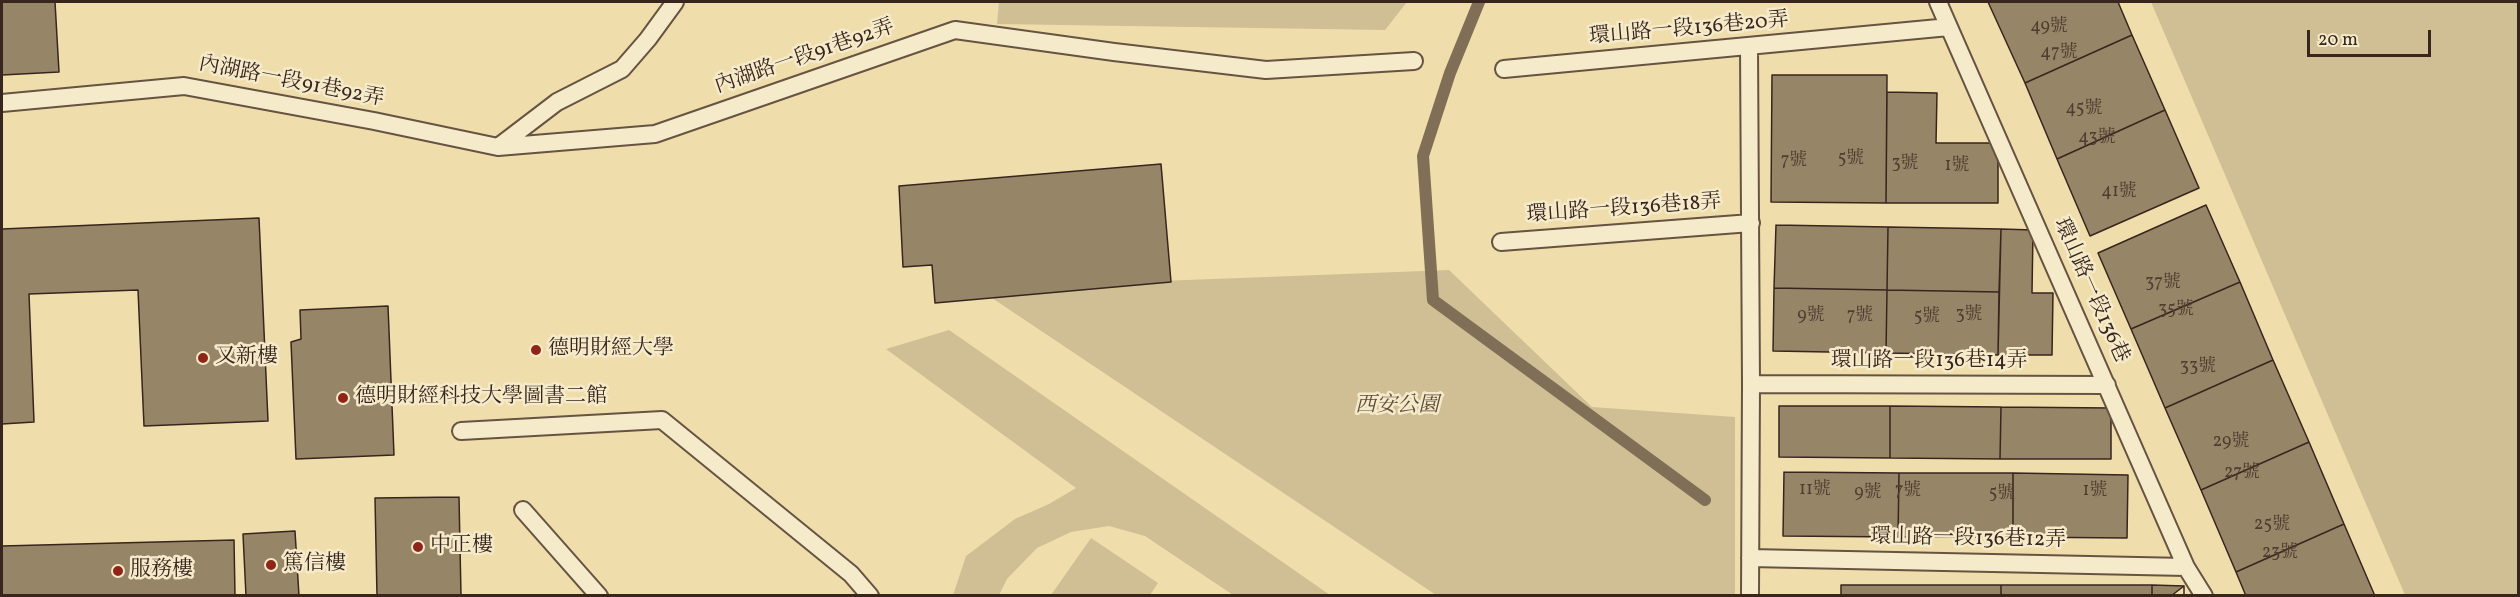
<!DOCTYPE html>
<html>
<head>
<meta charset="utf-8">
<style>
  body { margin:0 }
  #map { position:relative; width:2520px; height:597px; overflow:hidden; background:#efdeac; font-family:Vollkorn,serif }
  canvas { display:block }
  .frame { position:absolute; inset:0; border:3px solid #38251e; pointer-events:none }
  .scale { position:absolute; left:2307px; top:30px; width:124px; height:27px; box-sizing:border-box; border:3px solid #38251e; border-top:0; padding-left:8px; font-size:18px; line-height:21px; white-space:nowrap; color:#38251e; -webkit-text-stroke:4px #f5eac9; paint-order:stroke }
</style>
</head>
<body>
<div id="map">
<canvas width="2520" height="597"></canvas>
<div class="frame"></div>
<div class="scale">20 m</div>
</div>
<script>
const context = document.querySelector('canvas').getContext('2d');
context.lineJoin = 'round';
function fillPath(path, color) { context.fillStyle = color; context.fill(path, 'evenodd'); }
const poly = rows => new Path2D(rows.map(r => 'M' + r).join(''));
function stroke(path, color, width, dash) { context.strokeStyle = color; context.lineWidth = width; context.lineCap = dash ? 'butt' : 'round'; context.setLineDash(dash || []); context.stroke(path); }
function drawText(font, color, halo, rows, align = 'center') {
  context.font = font + ' Vollkorn,"Noto Serif TC",serif'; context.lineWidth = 5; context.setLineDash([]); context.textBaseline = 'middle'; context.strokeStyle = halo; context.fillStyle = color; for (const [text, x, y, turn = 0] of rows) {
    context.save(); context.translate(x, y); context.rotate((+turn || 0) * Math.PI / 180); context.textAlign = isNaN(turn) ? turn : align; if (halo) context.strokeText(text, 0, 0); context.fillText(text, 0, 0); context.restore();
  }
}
fillPath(poly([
  [999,2,1407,2,1385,30,997,24],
  [2151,2,2518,2,2518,595,2405,595],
  [1449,270,1592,407,1735,417,1735,595,1436,595,977,288],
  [949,330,1330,595,1233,595,1145,536,1109,526,1071,532,1037,548,1007,579,999,595,953,595,966,556,1015,519,1049,504,1076,488,886,349],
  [1091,538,1158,583,1150,595,1051,595]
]), '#d0bf94');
stroke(poly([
  [1479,2,1450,73,1423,156,1433,300,1705,500]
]), '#816e56', 12);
const building = poly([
  [2,2,55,2,59,72,2,75,2,2],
  [1988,2,2118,2,2132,35,2025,83,1988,2],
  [2132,35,2165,110,2057,159,2025,83,2132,35],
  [1772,75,1887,75,1886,203,1771,202,1772,75],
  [1887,92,1937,93,1936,143,1998,143,1998,203,1886,203,1887,92],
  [2165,110,2199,188,2090,236,2057,159,2165,110],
  [1161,164,1171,282,935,303,932,265,903,267,899,186,1161,164],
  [2206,205,2240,282,2131,329,2098,253,2206,205],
  [259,218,268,421,144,426,138,290,29,294,34,422,2,424,2,229,259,218],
  [1776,225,1888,227,1887,290,1774,288,1776,225],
  [1888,227,2001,229,1999,292,1887,290,1888,227],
  [2001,229,2033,230,2032,293,2053,293,2052,355,1998,355,2001,229],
  [2240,282,2273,360,2165,408,2131,329,2240,282],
  [1774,288,1887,290,1886,353,1773,351,1774,288],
  [1887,290,1999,292,1998,355,1886,353,1887,290],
  [388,306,394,455,296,459,291,342,301,339,300,310,388,306],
  [2273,360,2309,442,2201,490,2165,408,2273,360],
  [1779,406,1890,406,1890,458,1779,457,1779,406],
  [1890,406,2001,407,2000,459,1890,458,1890,406],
  [2001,407,2111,408,2111,459,2000,459,2001,407],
  [2309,442,2344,524,2236,572,2201,490,2309,442],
  [1784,472,1899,473,1898,537,1783,536,1784,472],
  [1899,473,2013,473,2013,537,1898,537,1899,473],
  [2013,473,2128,475,2127,538,2013,537,2013,473],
  [459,497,461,596,377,596,375,498,459,497],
  [2344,524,2375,596,2246,596,2236,572,2344,524],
  [295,531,299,596,246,596,243,534,295,531],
  [234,540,235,596,2,596,2,546,234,540],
  [1841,585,2001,585,2001,596,1841,596,1841,585],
  [2001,585,2152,585,2152,596,2001,596,2001,585],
  [2152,585,2184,586,2184,596,2152,596,2152,585],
  [2184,586,2184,596,2171,596,2184,586]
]);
fillPath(building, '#978568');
stroke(building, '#38251e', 1.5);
const lane = poly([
  [675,2,648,39,622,69,557,102,498,147,655,134,955,30,1114,52,1266,70,1414,61],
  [1938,2,2186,567,2204,596],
  [1749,47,1751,384,1750,596],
  [1504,69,1949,27],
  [2,103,184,86,374,121,498,147],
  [1501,242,1751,223],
  [1751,384,2107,385],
  [461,431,662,420,851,574,870,596],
  [523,510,599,596],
  [1750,558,2186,567]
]);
stroke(lane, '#665342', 20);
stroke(lane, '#f5eac9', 16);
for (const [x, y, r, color] of [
  [536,350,6,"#8f2418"],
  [203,358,6,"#8f2418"],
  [343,398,6,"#8f2418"],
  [418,547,6,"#8f2418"],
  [271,565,6,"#8f2418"],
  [118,571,6,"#8f2418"]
]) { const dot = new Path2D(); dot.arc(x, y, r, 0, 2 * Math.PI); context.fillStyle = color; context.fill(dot); stroke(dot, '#f5eac9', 2); }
drawText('18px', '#503d30', null, [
  ["49號",2049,28],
  ["47號",2059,54],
  ["45號",2084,110],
  ["43號",2097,139],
  ["5號",1851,160],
  ["7號",1794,162],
  ["3號",1905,165],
  ["1號",1957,167],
  ["41號",2119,193],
  ["37號",2163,284],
  ["35號",2176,311],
  ["3號",1969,316],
  ["9號",1811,317],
  ["7號",1860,317],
  ["5號",1927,318],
  ["33號",2198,368],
  ["29號",2231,443],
  ["27號",2242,474],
  ["11號",1815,491],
  ["7號",1908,492],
  ["1號",2095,492],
  ["9號",1868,494],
  ["5號",2002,495],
  ["25號",2272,526],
  ["23號",2280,554]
]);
drawText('21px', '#38251e', '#f5eac9', [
  ["環山路一段136巷20弄",1689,30,-5],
  ["內湖路一段91巷92弄",805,58,-19],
  ["內湖路一段91巷92弄",291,83,11],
  ["環山路一段136巷18弄",1624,210,-4],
  ["環山路一段136巷",2090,291,66],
  ["環山路一段136巷14弄",1929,362],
  ["環山路一段136巷12弄",1968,540,1]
]);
drawText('21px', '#38251e', '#f5eac9', [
  ["德明財經大學",548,350],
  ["又新樓",215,358],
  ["德明財經科技大學圖書二館",355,398],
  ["中正樓",430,547],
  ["篤信樓",283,565],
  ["服務樓",130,571]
], 'left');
drawText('italic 21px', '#5e4c3c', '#f5eac9', [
  ["西安公園",1397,407]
]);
</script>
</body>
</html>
